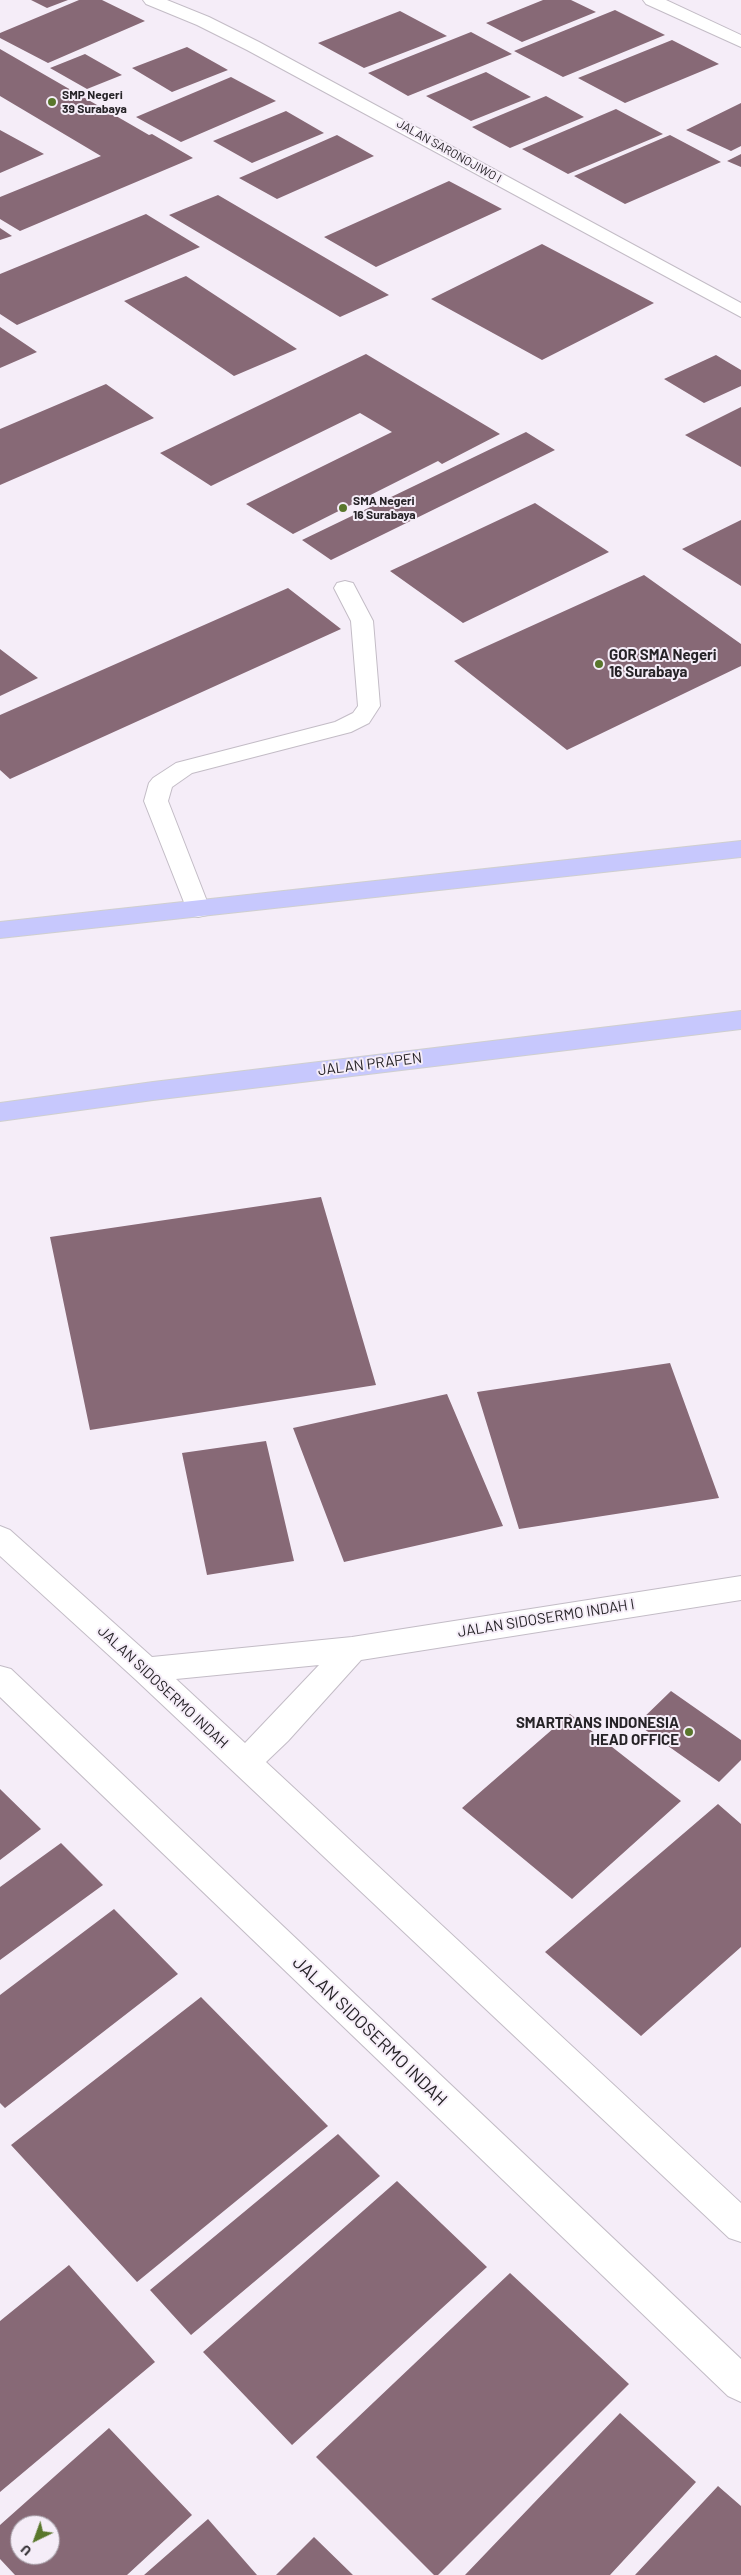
<!DOCTYPE html>
<html>
<head>
<meta charset="utf-8">
<style>
  body { margin:0 }
  #map { position:relative; width:741px; height:2575px; overflow:hidden; background:#f5edf8; font-family:Barlow,sans-serif }
  canvas { display:block }
  .north { position:absolute; left:10px; top:2515px; width:50px; height:50px; box-sizing:border-box; background:#f5edf8; border:1px solid #a29ca4; border-radius:50%; rotate:222deg; font-size:14px; font-weight:700; line-height:20px; text-align:center; color:#262327 }
  .north::after { content:''; display:block; margin:auto; width:18px; height:22px; background:#59772c; clip-path:polygon(50% 0,100% 100%,50% 72%,0 100%) }
</style>
</head>
<body>
<div id="map">
<canvas width="741" height="2575"></canvas>
<div class="north">U</div>
</div>
<script>
const context = document.querySelector('canvas').getContext('2d');
context.lineJoin = 'round';
function fillPath(path, color) { context.fillStyle = color; context.fill(path, 'evenodd'); }
const poly = rows => new Path2D(rows.map(r => 'M' + r).join(''));
function stroke(path, color, width, dash) { context.strokeStyle = color; context.lineWidth = width; context.lineCap = dash ? 'butt' : 'round'; context.setLineDash(dash || []); context.stroke(path); }
function drawText(font, color, halo, rows, align = 'center') {
  context.font = font + ' Barlow,sans-serif'; context.lineWidth = 4; context.setLineDash([]); context.textBaseline = 'middle'; context.strokeStyle = halo; context.fillStyle = color; for (const [text, x, y, turn = 0] of rows) {
    context.save(); context.translate(x, y); context.rotate((+turn || 0) * Math.PI / 180); context.textAlign = isNaN(turn) ? turn : align; if (halo) context.strokeText(text, 0, 0); context.fillText(text, 0, 0); context.restore();
  }
}
fillPath(poly([
  [31,0,68,0,47,8],
  [79,0,102,0,145,21,48,63,0,38,0,33],
  [543,0,571,0,596,12,522,42,486,23],
  [615,10,665,35,563,77,514,51],
  [400,11,447,36,364,68,318,43],
  [471,32,512,54,408,96,368,73],
  [672,40,719,64,625,103,578,78],
  [187,47,228,70,172,92,132,68],
  [0,49,149,135,152,134,193,158,20,231,0,219,0,197,101,156,0,96],
  [85,54,122,75,87,89,50,68],
  [486,72,531,97,471,121,426,96],
  [231,77,276,101,181,142,136,117],
  [546,96,584,117,510,148,472,127],
  [741,103,741,146,731,151,686,130],
  [616,109,663,134,568,174,522,149],
  [286,111,324,133,252,163,213,141],
  [0,130,44,154,0,173],
  [337,135,374,156,277,199,239,178],
  [670,135,721,162,625,204,574,176],
  [741,154,741,167,727,161],
  [449,181,502,209,376,267,324,237],
  [218,195,389,295,340,317,169,215],
  [146,214,200,247,17,325,0,314,0,274],
  [0,228,12,236,0,240],
  [542,244,654,303,542,360,431,299],
  [186,276,297,349,234,376,124,301],
  [0,327,37,352,0,368],
  [366,354,500,434,442,464,438,461,293,534,246,504,392,432,360,413,211,486,160,453],
  [716,355,741,370,741,386,704,403,664,379],
  [106,384,154,418,0,485,0,429],
  [741,407,741,467,685,435],
  [526,432,555,450,331,560,302,540],
  [535,503,609,552,463,623,390,571],
  [741,520,741,586,682,549],
  [644,575,741,644,741,666,567,750,454,661],
  [288,588,341,629,10,779,0,770,0,715],
  [0,649,38,678,0,696],
  [321,1197,376,1385,90,1430,50,1237],
  [670,1363,719,1498,519,1529,477,1392],
  [447,1394,503,1526,344,1562,293,1428],
  [266,1441,294,1561,207,1575,182,1453],
  [671,1691,741,1740,741,1760,719,1782,637,1724],
  [570,1714,681,1801,572,1899,462,1808],
  [0,1789,41,1829,0,1860],
  [718,1804,741,1824,741,1947,641,2036,545,1952],
  [61,1843,103,1885,0,1960,0,1887],
  [114,1909,178,1974,5,2108,0,2103,0,1995],
  [201,1997,328,2126,137,2282,11,2145],
  [338,2134,380,2176,191,2335,150,2290],
  [397,2181,487,2267,292,2445,203,2352],
  [69,2265,155,2362,0,2492,0,2321],
  [510,2273,629,2384,438,2575,434,2575,316,2457],
  [620,2413,696,2482,610,2575,465,2575],
  [109,2428,192,2515,127,2575,15,2575,0,2559,0,2525],
  [20,2525,50,2525,50,2555,20,2555],
  [718,2486,741,2506,741,2575,635,2575],
  [208,2519,257,2575,144,2575],
  [314,2537,353,2575,276,2575]
]), '#876976');
const lane = poly([
  [345,581,353,583,373,621,380,706,369,723,351,732,192,773,172,787,168,801,210,909,207,915,198,917,189,915,144,801,149,783,153,778,176,763,335,722,353,713,358,706,351,621,334,588,337,583,345,581]
]);
const street = poly([
  [143,0,167,0,209,17,259,42,741,303,741,317,247,50,197,25,146,4,143,0],
  [643,0,666,0,741,35,741,47,646,4,643,0],
  [0,1526,10,1530,152,1657,352,1637,741,1576,741,1600,361,1660,288,1741,266,1762,741,2203,741,2242,729,2238,135,1679,0,1556,0,1526],
  [319,1665,245,1743,176,1679,319,1665],
  [0,1666,11,1669,741,2359,741,2402,728,2396,0,1697,0,1666]
]);
const primary = poly([
  [741,841,741,857,0,938,0,922,741,841],
  [741,1011,741,1029,153,1100,0,1121,0,1103,153,1082,741,1011]
]);
stroke(lane, '#c3bcc6', 2);
stroke(street, '#c3bcc6', 2);
stroke(primary, '#cfcfcf', 2);
fillPath(lane, '#fff');
fillPath(street, '#fff');
fillPath(primary, '#c7c8fd');
for (const [x, y, r, color] of [
  [52,102,5,"#59772c"],
  [343,508,5,"#59772c"],
  [599,664,5,"#59772c"],
  [689,1732,5,"#59772c"]
]) { const dot = new Path2D(); dot.arc(x, y, r, 0, 2 * Math.PI); context.fillStyle = color; context.fill(dot); stroke(dot, '#f5edf8', 2); }
drawText('bold 12px', '#262327', '#f5edf8', [
  ["SMP Negeri",62,95],
  ["39 Surabaya",62,109],
  ["SMA Negeri",353,501],
  ["16 Surabaya",353,515]
], 'left');
drawText('12px', '#262327', '#f5edf8', [
  ["JALAN SARONOJIWO I",449,151,29]
]);
drawText('bold 15px', '#262327', '#f5edf8', [
  ["GOR SMA Negeri",609,655],
  ["16 Surabaya",609,672],
  ["SMARTRANS INDONESIA",679,1723,"right"],
  ["HEAD OFFICE",679,1740,"right"]
], 'left');
drawText('15px', '#262327', '#f5edf8', [
  ["JALAN PRAPEN",370,1064,-7],
  ["JALAN SIDOSERMO INDAH I",546,1618,-9],
  ["JALAN SIDOSERMO INDAH",163,1687,43]
]);
drawText('18px', '#262327', '#f5edf8', [
  ["JALAN SIDOSERMO INDAH",370,2031,44]
]);
</script>
</body>
</html>
